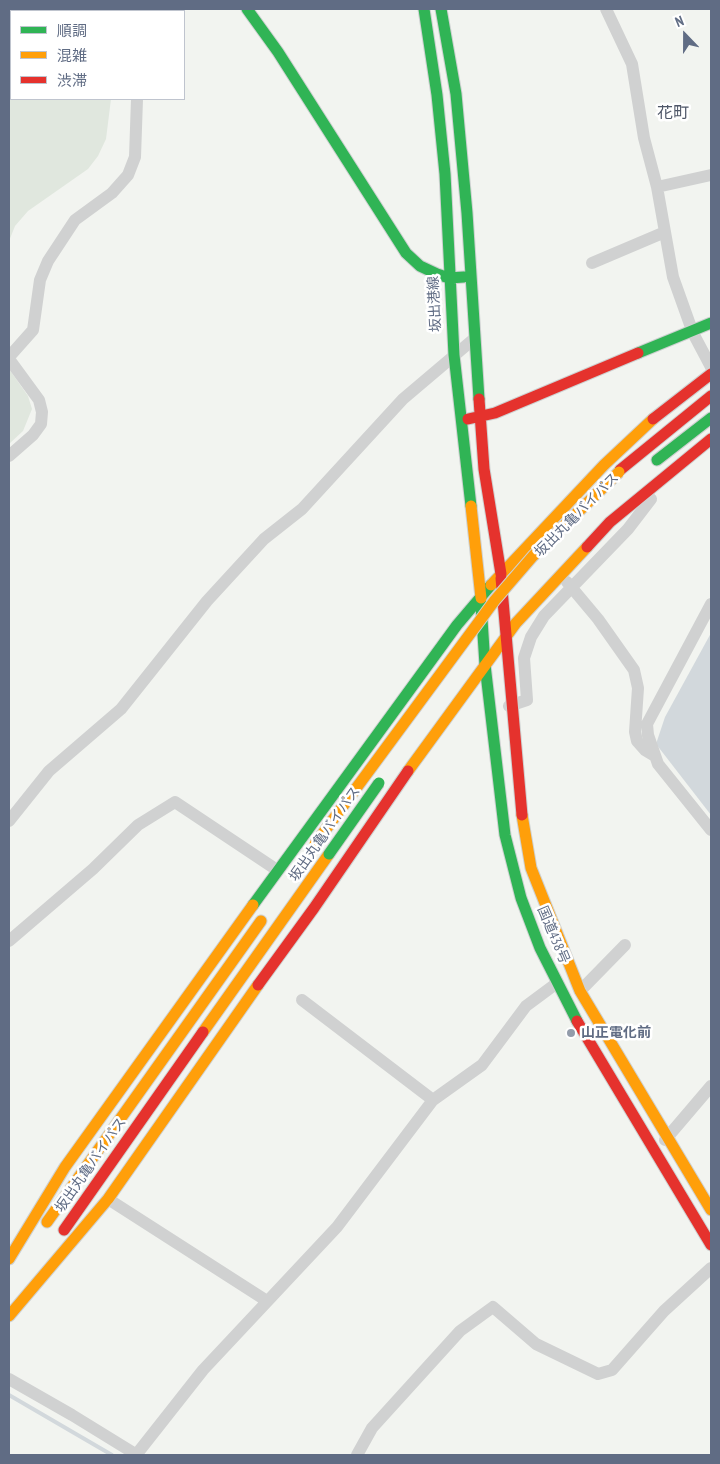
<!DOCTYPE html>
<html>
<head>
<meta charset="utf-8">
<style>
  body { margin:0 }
  #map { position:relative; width:720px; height:1464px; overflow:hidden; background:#f2f4f0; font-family:"PT Sans Narrow","Noto Sans JP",sans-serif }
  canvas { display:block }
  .frame { position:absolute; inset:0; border:10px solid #606c84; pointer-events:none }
  .legend { position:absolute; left:10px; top:10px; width:175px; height:90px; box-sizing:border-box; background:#fff; border:1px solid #bfc4ce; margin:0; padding:6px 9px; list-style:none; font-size:15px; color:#606c84 }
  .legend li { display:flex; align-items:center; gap:10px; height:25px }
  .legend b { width:25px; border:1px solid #bfc4ce }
  .north { position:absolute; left:660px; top:10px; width:50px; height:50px; -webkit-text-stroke:4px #fff; paint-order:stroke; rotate:338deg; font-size:14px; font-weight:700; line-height:20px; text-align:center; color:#606c84 }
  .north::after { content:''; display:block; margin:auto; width:18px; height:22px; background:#606c84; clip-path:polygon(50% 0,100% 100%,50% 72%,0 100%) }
</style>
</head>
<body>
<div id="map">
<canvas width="720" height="1464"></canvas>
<div class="frame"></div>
<ul class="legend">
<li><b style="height:6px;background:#30b455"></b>順調</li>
<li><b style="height:6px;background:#ff9f0a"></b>混雑</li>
<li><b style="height:6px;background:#e5322d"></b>渋滞</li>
</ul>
<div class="north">N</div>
</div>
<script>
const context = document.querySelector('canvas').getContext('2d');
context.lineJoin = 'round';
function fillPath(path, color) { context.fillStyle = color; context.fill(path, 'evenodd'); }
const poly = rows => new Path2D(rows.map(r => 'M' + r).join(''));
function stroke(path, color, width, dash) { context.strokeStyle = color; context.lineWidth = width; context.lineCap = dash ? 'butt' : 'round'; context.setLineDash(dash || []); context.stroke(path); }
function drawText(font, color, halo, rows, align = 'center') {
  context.font = font + ' "PT Sans Narrow","Noto Sans JP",sans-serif'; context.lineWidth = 5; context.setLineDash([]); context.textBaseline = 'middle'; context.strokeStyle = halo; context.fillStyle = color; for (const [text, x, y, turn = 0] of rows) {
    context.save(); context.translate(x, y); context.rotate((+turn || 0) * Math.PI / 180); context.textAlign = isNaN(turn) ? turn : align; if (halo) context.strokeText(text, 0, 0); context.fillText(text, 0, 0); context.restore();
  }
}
fillPath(poly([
  [9,9,77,9,73,11,11,11,11,99,111,99,106,139,98,156,88,169,28,211,15,226,9,241],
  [9,369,28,396,32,409,23,431,9,444]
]), '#e0e7de');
fillPath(poly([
  [711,633,711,815,656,744,665,717]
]), '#d2d8dc');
stroke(poly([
  [9,1395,112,1455]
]), '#d2d8dc', 4);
const fast = poly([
  [247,9,278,52,406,253,420,266,437,274,449,278,464,277],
  [424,9,437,95,445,174,454,355,471,506],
  [441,9,456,94,467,213,479,399],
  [638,353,711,323],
  [657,460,711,418],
  [481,604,485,665,505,835,521,898,540,948,577,1021],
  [253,905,457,625,491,585]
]);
const slow = poly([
  [471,506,481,598],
  [491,585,604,465,653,419],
  [408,771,516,623,587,547],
  [522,815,531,868,580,991,711,1210],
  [203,1032,329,854],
  [47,1222,261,921],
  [9,1259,65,1167,253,905],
  [9,1316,108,1199,258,985]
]);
const jam = poly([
  [479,399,484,469,501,574],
  [468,419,495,413,638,353],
  [653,419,711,374],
  [620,470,711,396],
  [587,547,610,522,711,439],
  [501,578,522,815],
  [258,985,314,908,408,771],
  [577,1021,711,1245],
  [64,1230,203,1032]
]);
stroke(fast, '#ced1d1', 13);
stroke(slow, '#ced1d1', 13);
stroke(jam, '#ced1d1', 13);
stroke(poly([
  [606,9,632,64,644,138,657,187,673,277,693,333,711,367],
  [141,11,142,9],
  [657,187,711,175],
  [592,263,665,232],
  [9,357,33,330,40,280,48,261,75,220,112,193,128,175,135,157,137,99],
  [9,359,39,400,42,412,41,424,33,435,9,456],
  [567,582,598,619,634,670,638,688,635,732,637,741,645,750,655,756],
  [711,604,647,724,648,735,658,764,711,830],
  [509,706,527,700,524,658,531,637,544,616,628,529,651,499],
  [9,821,49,771,121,709,207,601,264,539,302,509,403,399,475,338],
  [9,941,93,869,138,825,175,802,277,870],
  [580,991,625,945],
  [302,1000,433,1100],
  [665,1140,711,1086],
  [108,1199,267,1301],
  [9,1379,72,1415,137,1455],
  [136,1455,203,1370,337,1227,433,1100,482,1065,526,1006,557,983],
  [357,1455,372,1428,460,1331,493,1307,536,1344,598,1374,612,1370,664,1311,711,1268]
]), '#d0d1d1', 12);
stroke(fast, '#30b455', 11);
stroke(slow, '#ff9f0a', 11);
stroke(jam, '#e5322d', 11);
const fastBridge = poly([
  [329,854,379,783]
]);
const slowBridge = poly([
  [315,844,495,600,533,556,619,472]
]);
stroke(fastBridge, '#ced0d0', 13, []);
stroke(slowBridge, '#ced0d0', 13, []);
stroke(fastBridge, '#30b455', 11);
stroke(slowBridge, '#ff9f0a', 11);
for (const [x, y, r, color] of [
  [571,1033,5,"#939caa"]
]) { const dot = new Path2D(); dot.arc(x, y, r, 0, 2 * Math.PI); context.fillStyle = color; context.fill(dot); stroke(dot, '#fff', 2); }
drawText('14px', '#606c84', '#fff', [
  ["坂出港線",435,304,-93],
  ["坂出丸亀バイパス",577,515,-45],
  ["坂出丸亀バイパス",325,834,-55],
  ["国道438号",553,935,67],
  ["坂出丸亀バイパス",91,1165,-55]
]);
drawText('bold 14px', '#606c84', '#fff', [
  ["山正電化前",581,1033]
], 'left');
drawText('16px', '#4f5768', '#fff', [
  ["花町",673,113]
]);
</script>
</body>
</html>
